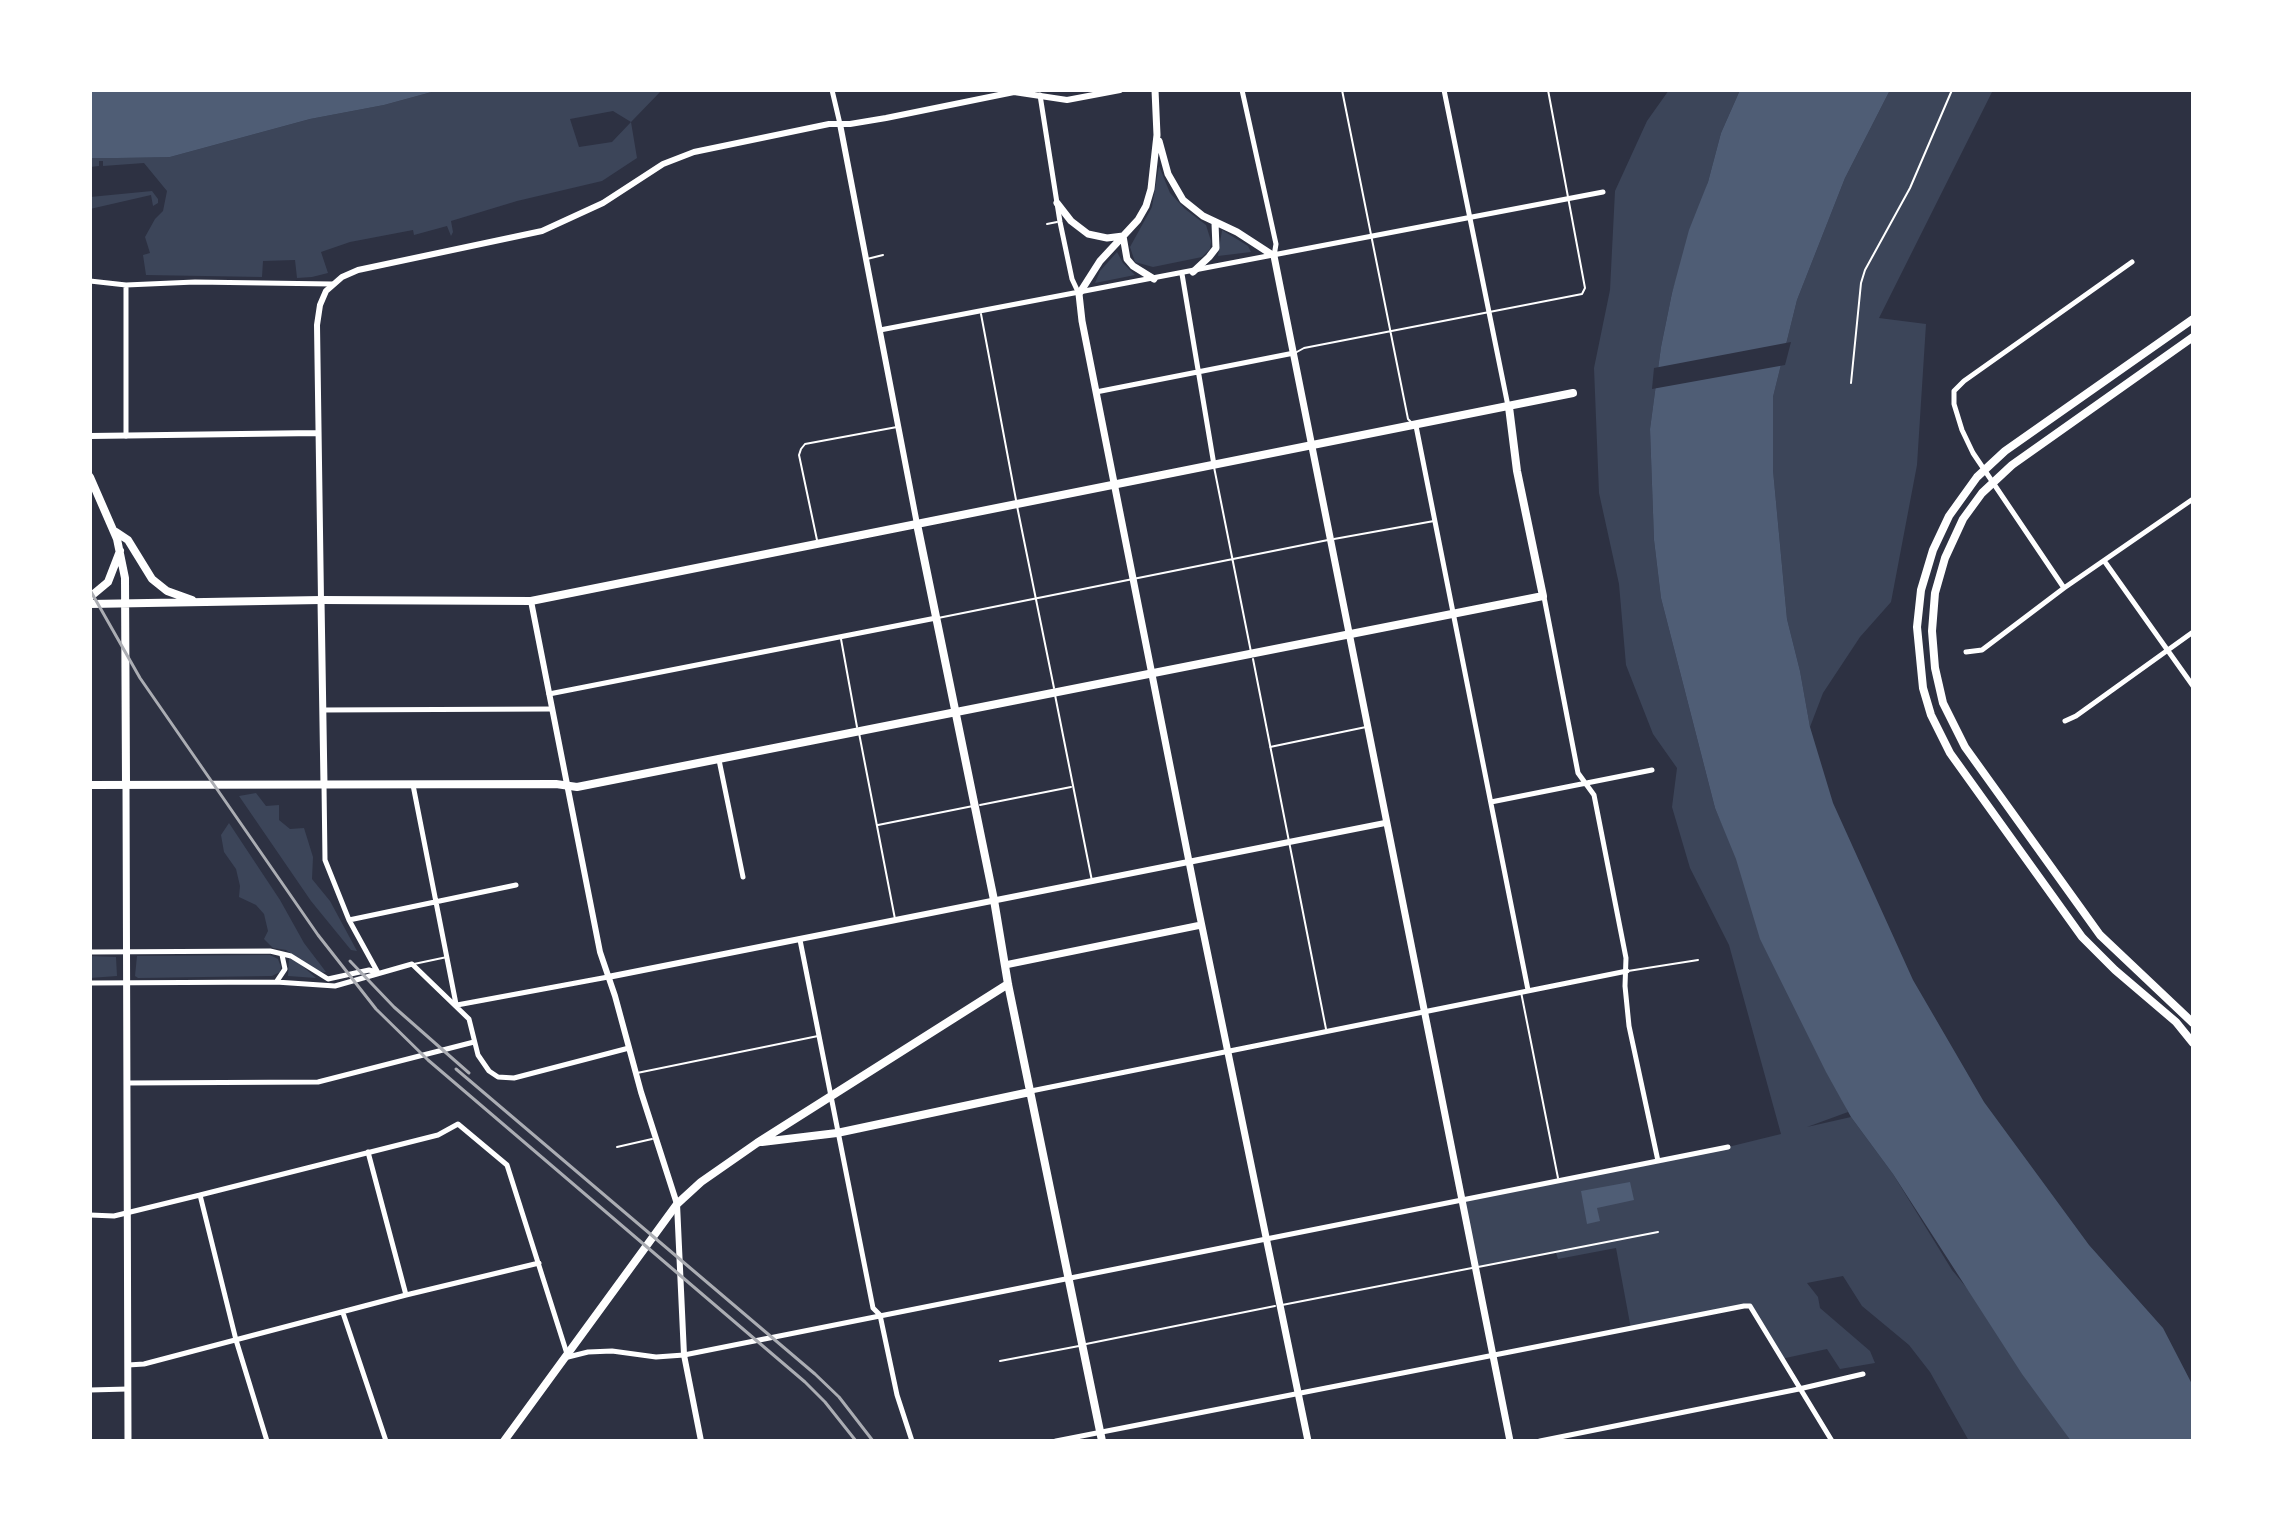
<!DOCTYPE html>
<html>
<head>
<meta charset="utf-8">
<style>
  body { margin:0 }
  #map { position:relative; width:2283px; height:1531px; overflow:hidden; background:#2d3142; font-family:"Asap Condensed",sans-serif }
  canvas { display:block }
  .frame { position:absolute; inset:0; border:92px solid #fff; pointer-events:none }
</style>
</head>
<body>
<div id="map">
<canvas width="2283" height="1531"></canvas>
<div class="frame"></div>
</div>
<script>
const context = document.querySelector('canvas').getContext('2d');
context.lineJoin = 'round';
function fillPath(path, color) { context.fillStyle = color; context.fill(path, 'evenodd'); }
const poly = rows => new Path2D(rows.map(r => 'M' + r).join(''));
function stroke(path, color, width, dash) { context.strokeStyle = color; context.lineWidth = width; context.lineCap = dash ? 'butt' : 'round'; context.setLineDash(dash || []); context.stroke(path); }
fillPath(poly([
  [439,90,662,90,631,122,637,158,602,181,517,201,451,221,453,232,451,236,447,226,414,235,413,230,350,242,321,252,328,273,312,277,297,278,295,260,263,261,262,277,146,275,143,255,150,253,145,237,155,219,163,211,167,191,144,163,103,166,103,161,99,161,99,166,90,167,90,158,170,157,310,119,384,105],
  [613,111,631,122,612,142,579,147,570,119],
  [1669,90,1740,90,1721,133,1708,182,1672,293,1661,347,1650,429,1654,540,1661,598,1715,808,1848,1112,1807,1127,1851,1117,1893,1174,1952,1270,1975,1298,2071,1441,1969,1441,1930,1372,1909,1345,1862,1306,1843,1276,1807,1283,1818,1297,1820,1308,1870,1351,1875,1363,1840,1369,1827,1349,1781,1359,1749,1306,1631,1329,1616,1248,1558,1259,1556,1253,1475,1267,1461,1200,1728,1147,1781,1134,1729,945,1690,868,1672,807,1677,768,1653,734,1626,665,1619,584,1599,493,1594,368,1610,290,1615,191,1647,121],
  [1890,90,1993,90,1879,318,1926,324,1917,465,1891,602,1860,637,1823,693,1810,727,1800,671,1787,619,1773,470,1773,397,1797,300,1845,178],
  [1159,166,1170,193,1185,209,1206,225,1211,241,1210,249,1202,257,1153,267,1135,262,1130,247,1152,207],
  [152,191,158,199,158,203,153,206,151,195,90,209,90,197],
  [1222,230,1248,246,1251,252,1218,256],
  [1117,252,1123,263,1135,275,1095,283,1100,271],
  [256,793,266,806,279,805,279,820,290,829,304,828,313,857,312,879,330,901,357,951,351,950,311,901,239,796],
  [229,823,280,900,304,943,326,972,318,973,286,950,273,948,264,939,268,931,264,914,256,905,239,897,240,886,236,869,224,852,221,835],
  [270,955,278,959,281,967,280,972,272,976,138,978,135,976,137,956],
  [90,956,116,957,117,976,90,978],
  [289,958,299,963,316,978,288,976]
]), '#3c4559');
fillPath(poly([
  [90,90,439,90,384,105,310,119,170,157,118,158,90,158],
  [1740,90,1890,90,1845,178,1797,300,1773,397,1773,470,1787,619,1800,671,1810,727,1833,803,1913,980,1984,1102,2089,1245,2163,1328,2193,1386,2193,1441,2071,1441,2022,1374,1893,1174,1851,1117,1826,1072,1760,939,1736,859,1715,808,1661,598,1654,540,1650,429,1661,347,1672,293,1689,230,1708,182,1721,133],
  [1630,1182,1634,1200,1597,1208,1600,1221,1587,1224,1581,1191]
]), '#4f5d75');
fillPath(poly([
  [1791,342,1785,365,1652,389,1654,368]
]), '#2d3142');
stroke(poly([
  [1342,90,1408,419,1412,423],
  [1047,224,1057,222],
  [867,259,883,255],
  [981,314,1016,500],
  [1295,353,1304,348,1582,294,1585,288,1548,90],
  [1851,383,1861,283,1865,270,1910,188,1952,90],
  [1214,467,1251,652],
  [1017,506,1054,688],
  [1334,539,1434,521],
  [817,540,799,455,801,449,805,444,897,427],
  [938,618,1328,540],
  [841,639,857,727],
  [1253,659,1326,1029],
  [1055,695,1092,881],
  [859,733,895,919],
  [1270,747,1366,727],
  [980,805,1071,787],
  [878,825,973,806],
  [414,964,447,957],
  [1628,971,1698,960],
  [1521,992,1558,1178],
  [637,1073,818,1036],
  [617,1147,652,1139],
  [1478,1267,1658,1232],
  [1282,1305,1472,1268],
  [1086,1344,1275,1306],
  [1000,1361,1079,1346]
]), '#fff', 2);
stroke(poly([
  [832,90,840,124],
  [1242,90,1276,244,1274,256],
  [1444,90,1508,406],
  [1040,95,1060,222,1072,279,1079,294],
  [1182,274,1214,465],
  [90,281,126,285,195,282,332,284],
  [126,285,126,436],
  [880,330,1603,192],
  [1096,392,1294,353],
  [1416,426,1528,990],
  [2105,562,2193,686],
  [2064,588,1973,453,1962,430,1954,404,1954,391,1964,381,2132,262],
  [1544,597,1578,773,1594,795,1626,958,1625,986,1629,1026,1658,1161],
  [1966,652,1982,650,2064,588,2193,499],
  [549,694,936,618],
  [323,710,552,709],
  [2065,721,2076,716,2193,632],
  [719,760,743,877],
  [324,785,325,860,349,920,377,971],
  [413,785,456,1004],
  [1491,802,1652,770],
  [349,920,516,885],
  [800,940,873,1308,880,1315,897,1395,912,1441],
  [90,952,270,951,291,956,328,979,369,970,376,972],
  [277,981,285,969,282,955],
  [90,983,276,982,335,986,412,964,469,1019,478,1055,489,1071,498,1077,514,1078,629,1048],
  [457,1005,608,977],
  [127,1083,318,1082,474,1042],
  [1031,1091,1627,971],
  [368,1152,406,1295],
  [200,1195,236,1340,267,1441],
  [90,1215,114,1216,200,1195,438,1135,458,1124,507,1165,568,1357,588,1352,612,1351,656,1357,684,1355,1728,1147],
  [343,1313,386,1441],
  [128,1365,144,1364,406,1295,539,1263],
  [90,1390,128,1389],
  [1056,1441,1744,1306,1750,1306,1832,1441],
  [1540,1441,1799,1389,1863,1374]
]), '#fff', 5);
stroke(poly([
  [840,124,917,524],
  [90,436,317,433],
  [321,600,317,325,320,305,326,291,342,277,358,270,542,231,603,203,663,164,694,152,829,124,850,124,886,118,1014,92,1067,100,1120,90],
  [531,601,600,952,615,996,641,1092,677,1204,684,1355,701,1441],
  [608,977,1385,823]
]), '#fff', 6);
stroke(poly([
  [1155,90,1157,135,1151,189,1146,206,1138,220,1100,261,1079,294,1082,321,1198,907,1308,1441],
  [1159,141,1168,174,1183,200,1203,216,1237,232,1274,256,1510,1441],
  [1057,203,1071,221,1088,234,1107,238,1123,236,1127,259,1133,266,1154,279],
  [1193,272,1209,257,1216,248,1215,223],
  [321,600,324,785],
  [126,784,128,1441],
  [1005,965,1201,925]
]), '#fff', 7);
stroke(poly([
  [2193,319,2005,451,1977,477,1949,516,1933,550,1921,590,1917,627,1923,688,1931,715,1950,753,2082,937,2115,970,2176,1022,2193,1043],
  [2193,337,2012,465,1982,493,1963,519,1945,558,1935,593,1932,631,1935,668,1943,703,1965,747,2100,935,2193,1023],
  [90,477,117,539,125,578,126,784],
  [917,524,994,900,1008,984,1102,1441],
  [116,532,128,540,152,579,167,591,192,600],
  [90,597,108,582,120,551],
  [90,604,321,600,531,601,1573,393],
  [90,785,556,784,577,787,1543,596,1517,471,1509,407],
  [762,1142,837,1133,1030,1092],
  [504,1441,677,1204,701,1182,757,1143,1008,984]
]), '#fff', 8);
stroke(poly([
  [90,590,140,678,318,935,376,1009,428,1060,805,1382,825,1402,856,1441],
  [350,961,394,1007,469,1073],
  [456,1069,815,1374,839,1397,873,1441]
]), '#abadb3', 3);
</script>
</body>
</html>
